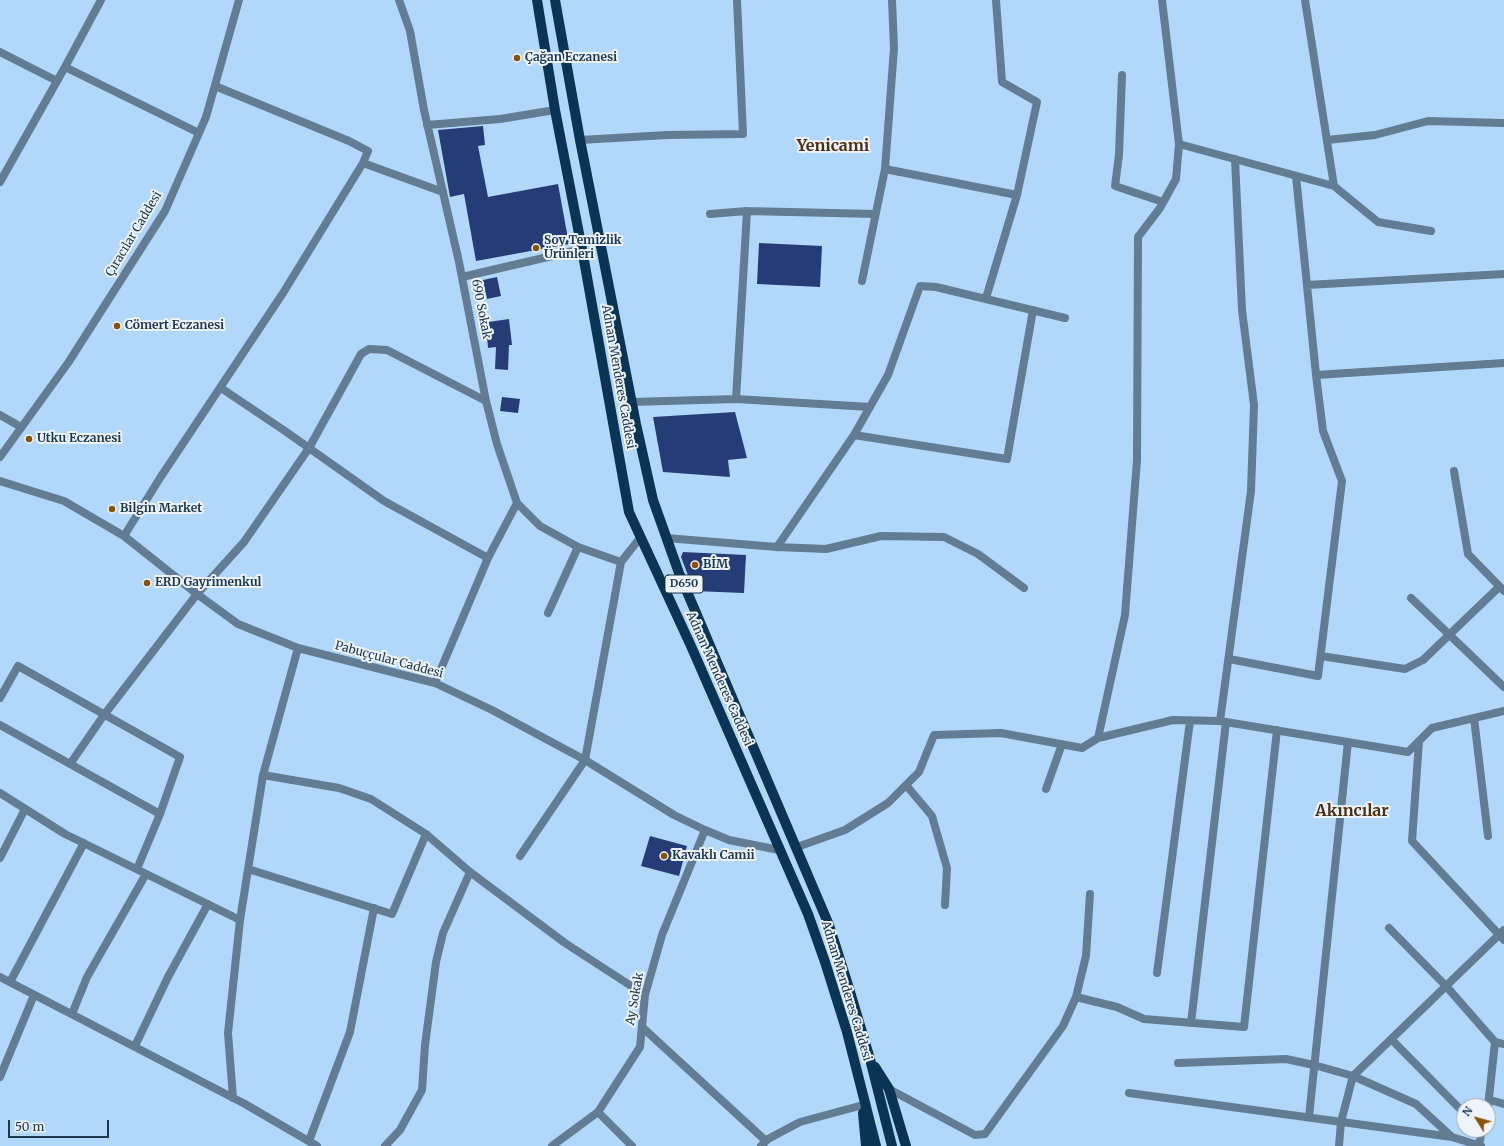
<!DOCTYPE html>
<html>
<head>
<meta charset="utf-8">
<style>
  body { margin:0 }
  #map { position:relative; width:1504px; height:1146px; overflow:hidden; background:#b1d8fa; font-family:Merriweather,serif }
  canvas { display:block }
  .north { position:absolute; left:1456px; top:1098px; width:40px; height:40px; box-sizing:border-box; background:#eef4fa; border:1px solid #9aa8b5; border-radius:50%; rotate:307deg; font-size:11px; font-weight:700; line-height:16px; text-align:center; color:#1b374d }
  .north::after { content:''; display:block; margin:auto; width:14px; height:18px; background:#8a5205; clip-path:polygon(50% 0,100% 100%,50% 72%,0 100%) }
  .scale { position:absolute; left:8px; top:1120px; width:101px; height:18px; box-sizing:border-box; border:2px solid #1b374d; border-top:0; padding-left:5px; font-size:12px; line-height:14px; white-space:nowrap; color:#1b374d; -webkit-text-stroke:3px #eef4fa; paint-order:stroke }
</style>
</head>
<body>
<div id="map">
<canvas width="1504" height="1146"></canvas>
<div class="north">N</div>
<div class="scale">50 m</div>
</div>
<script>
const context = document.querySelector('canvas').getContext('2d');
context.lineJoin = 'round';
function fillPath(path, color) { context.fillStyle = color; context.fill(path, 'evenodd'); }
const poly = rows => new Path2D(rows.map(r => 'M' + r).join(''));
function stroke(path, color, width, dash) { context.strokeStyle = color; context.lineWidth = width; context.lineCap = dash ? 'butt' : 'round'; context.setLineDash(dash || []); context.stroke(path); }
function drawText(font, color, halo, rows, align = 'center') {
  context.font = font + ' Merriweather,serif'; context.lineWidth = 4; context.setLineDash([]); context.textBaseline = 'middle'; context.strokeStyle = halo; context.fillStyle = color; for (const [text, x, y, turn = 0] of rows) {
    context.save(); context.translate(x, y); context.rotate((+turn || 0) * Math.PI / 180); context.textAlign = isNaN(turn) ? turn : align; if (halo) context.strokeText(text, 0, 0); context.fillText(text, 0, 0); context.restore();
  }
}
fillPath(poly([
  [483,126,485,145,478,146,488,197,558,184,569,244,476,261,464,194,450,197,438,130],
  [759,243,822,246,820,287,757,284],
  [497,277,501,296,487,299,483,280],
  [509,319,512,345,509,345,508,370,495,369,496,347,488,348,487,336,484,336,482,323],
  [502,397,520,399,518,413,500,411],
  [735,412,747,458,728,460,730,477,663,472,653,417],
  [683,552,746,555,744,593,694,591,681,557],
  [650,836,687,846,679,876,641,866]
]), '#253c77');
stroke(poly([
  [399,0,410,31,424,110,459,262,486,401,497,444,517,503,540,526,578,547,621,562],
  [1162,0,1179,144,1334,186,1305,0],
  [0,52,57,81],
  [65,67,199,133],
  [1122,75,1119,155,1115,186,1163,202],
  [427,125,500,119,555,110],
  [580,140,667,135,743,134,737,0],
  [1327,140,1375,135,1428,121,1504,123],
  [363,163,443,192],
  [885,169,1017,195],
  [0,182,65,67,101,0],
  [1334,186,1378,222,1431,231],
  [710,214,747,211,875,214],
  [462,277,582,249],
  [862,281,885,169,894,48,892,0],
  [1307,285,1504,274],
  [986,298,1017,195,1037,102,1002,82,996,0],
  [1316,375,1504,363],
  [221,388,285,431,384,501,488,558],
  [736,399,747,211],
  [631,402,736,399,870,407],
  [0,415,21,427],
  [854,435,1007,459,1033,310],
  [0,457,68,363,165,211,206,117,239,0],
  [1454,471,1468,554,1504,591],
  [0,481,64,501,124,536,197,594,238,624,298,648,435,683,492,710,585,760,674,815,705,830,729,840,779,850],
  [124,536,160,478,283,293,363,163,368,151,349,141,215,86],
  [666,538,777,547,826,549,881,536,944,537,978,554,1024,588],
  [777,547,854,435,888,375,920,286,936,287,1065,318],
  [1411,598,1504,687],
  [548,613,578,547],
  [1321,656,1405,669,1423,660,1499,587],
  [1229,659,1318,676,1342,481,1323,431,1316,375,1296,176],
  [435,683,488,558,517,503],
  [0,698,18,666,180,757,160,814,137,869],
  [1474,718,1488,836],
  [1220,721,1251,491,1254,405,1242,310,1235,159],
  [0,725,160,814],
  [1098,738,1125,615,1137,460,1138,237,1160,208,1176,179,1179,144],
  [1419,741,1412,841,1504,940],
  [70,764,104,715,197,594,244,542,309,448,361,354,369,349,387,350,486,401],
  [263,775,339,788,371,799,426,834,470,872,565,943,645,995],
  [906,785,932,816,947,868,945,905],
  [1046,789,1062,744],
  [0,793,65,834,240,920],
  [797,847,845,830,888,803,919,772,934,735,1001,733,1082,748,1098,738,1173,720,1220,721,1408,752,1432,728,1504,711],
  [520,856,585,760,621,562,640,538],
  [0,858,25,809],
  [248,869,392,914,426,834],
  [1389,928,1446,986,1495,1042,1488,1107],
  [1157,973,1190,721],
  [0,977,245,1104,317,1146],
  [10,982,84,843],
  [1076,997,1117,1007,1144,1019,1244,1027,1277,730],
  [72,1014,87,977,146,874],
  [1191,1023,1226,722],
  [642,1027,766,1141],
  [1391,1039,1464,1113],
  [1495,1042,1504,1044],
  [135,1046,168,977,208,904],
  [1178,1063,1286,1059,1314,1065,1353,1076,1416,1104,1452,1137],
  [0,1077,34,995],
  [889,1089,975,1135,985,1134,1063,1026,1076,997,1086,956,1090,894],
  [1129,1093,1452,1137,1481,1146],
  [233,1098,228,1033,240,920,263,775,298,648],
  [1490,1100,1504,1104],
  [598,1112,632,1146],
  [1309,1117,1348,742],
  [309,1141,350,1032,374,908],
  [1479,1145,1482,1130],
  [385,1146,400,1130,422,1090,425,1045,436,962,443,933,470,872],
  [552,1146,598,1112,640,1047,645,995,662,935,705,830],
  [761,1146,768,1139,800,1122,863,1105],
  [1339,1146,1341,1122,1353,1076,1504,930]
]), '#617c93', 8);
stroke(poly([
  [537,0,555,110,582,249,629,512,691,646,808,914,825,962,847,1032,876,1146],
  [555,0,580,140,636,424,653,500,679,573,829,925,848,985,870,1059,892,1146],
  [875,1067,889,1089,906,1146],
  [863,1113,866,1146]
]), '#093453', 10);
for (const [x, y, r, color] of [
  [517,58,4,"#8a5205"],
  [536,248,4,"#8a5205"],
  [117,326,4,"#8a5205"],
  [29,439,4,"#8a5205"],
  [112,509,4,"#8a5205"],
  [695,565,4,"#8a5205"],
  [147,583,4,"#8a5205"],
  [664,856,4,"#8a5205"]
]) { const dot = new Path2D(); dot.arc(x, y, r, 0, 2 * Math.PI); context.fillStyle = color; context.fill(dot); stroke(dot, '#eef4fa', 1.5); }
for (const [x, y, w] of [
  [684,584,38]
]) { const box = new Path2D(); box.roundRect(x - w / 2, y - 9, w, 18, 3); context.fillStyle = '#eef4fa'; context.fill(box); stroke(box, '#1b374d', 1); }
drawText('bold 11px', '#1b374d', null, [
  ["D650",684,584]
]);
drawText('bold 12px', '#1b374d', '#eef4fa', [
  ["Çağan Eczanesi",525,58],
  ["Soy Temizlik",544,241],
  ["Ürünleri",544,255],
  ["Cömert Eczanesi",125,326],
  ["Utku Eczanesi",37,439],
  ["Bilgin Market",120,509],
  ["BİM",703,565],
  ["ERD Gayrimenkul",155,583],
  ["Kavaklı Camii",672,856]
], 'left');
drawText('12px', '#1b374d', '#eef4fa', [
  ["Çıracılar Caddesi",134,234,-59],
  ["690 Sokak",481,309,79],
  ["Adnan Menderes Caddesi",618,377,80],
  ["Pabuççular Caddesi",389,660,15],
  ["Adnan Menderes Caddesi",719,679,66],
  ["Adnan Menderes Caddesi",846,991,73],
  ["Ay Sokak",635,999,-80]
]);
drawText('bold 16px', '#4b2f10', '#eef4fa', [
  ["Yenicami",833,146],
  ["Akıncılar",1352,811]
]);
</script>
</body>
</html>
